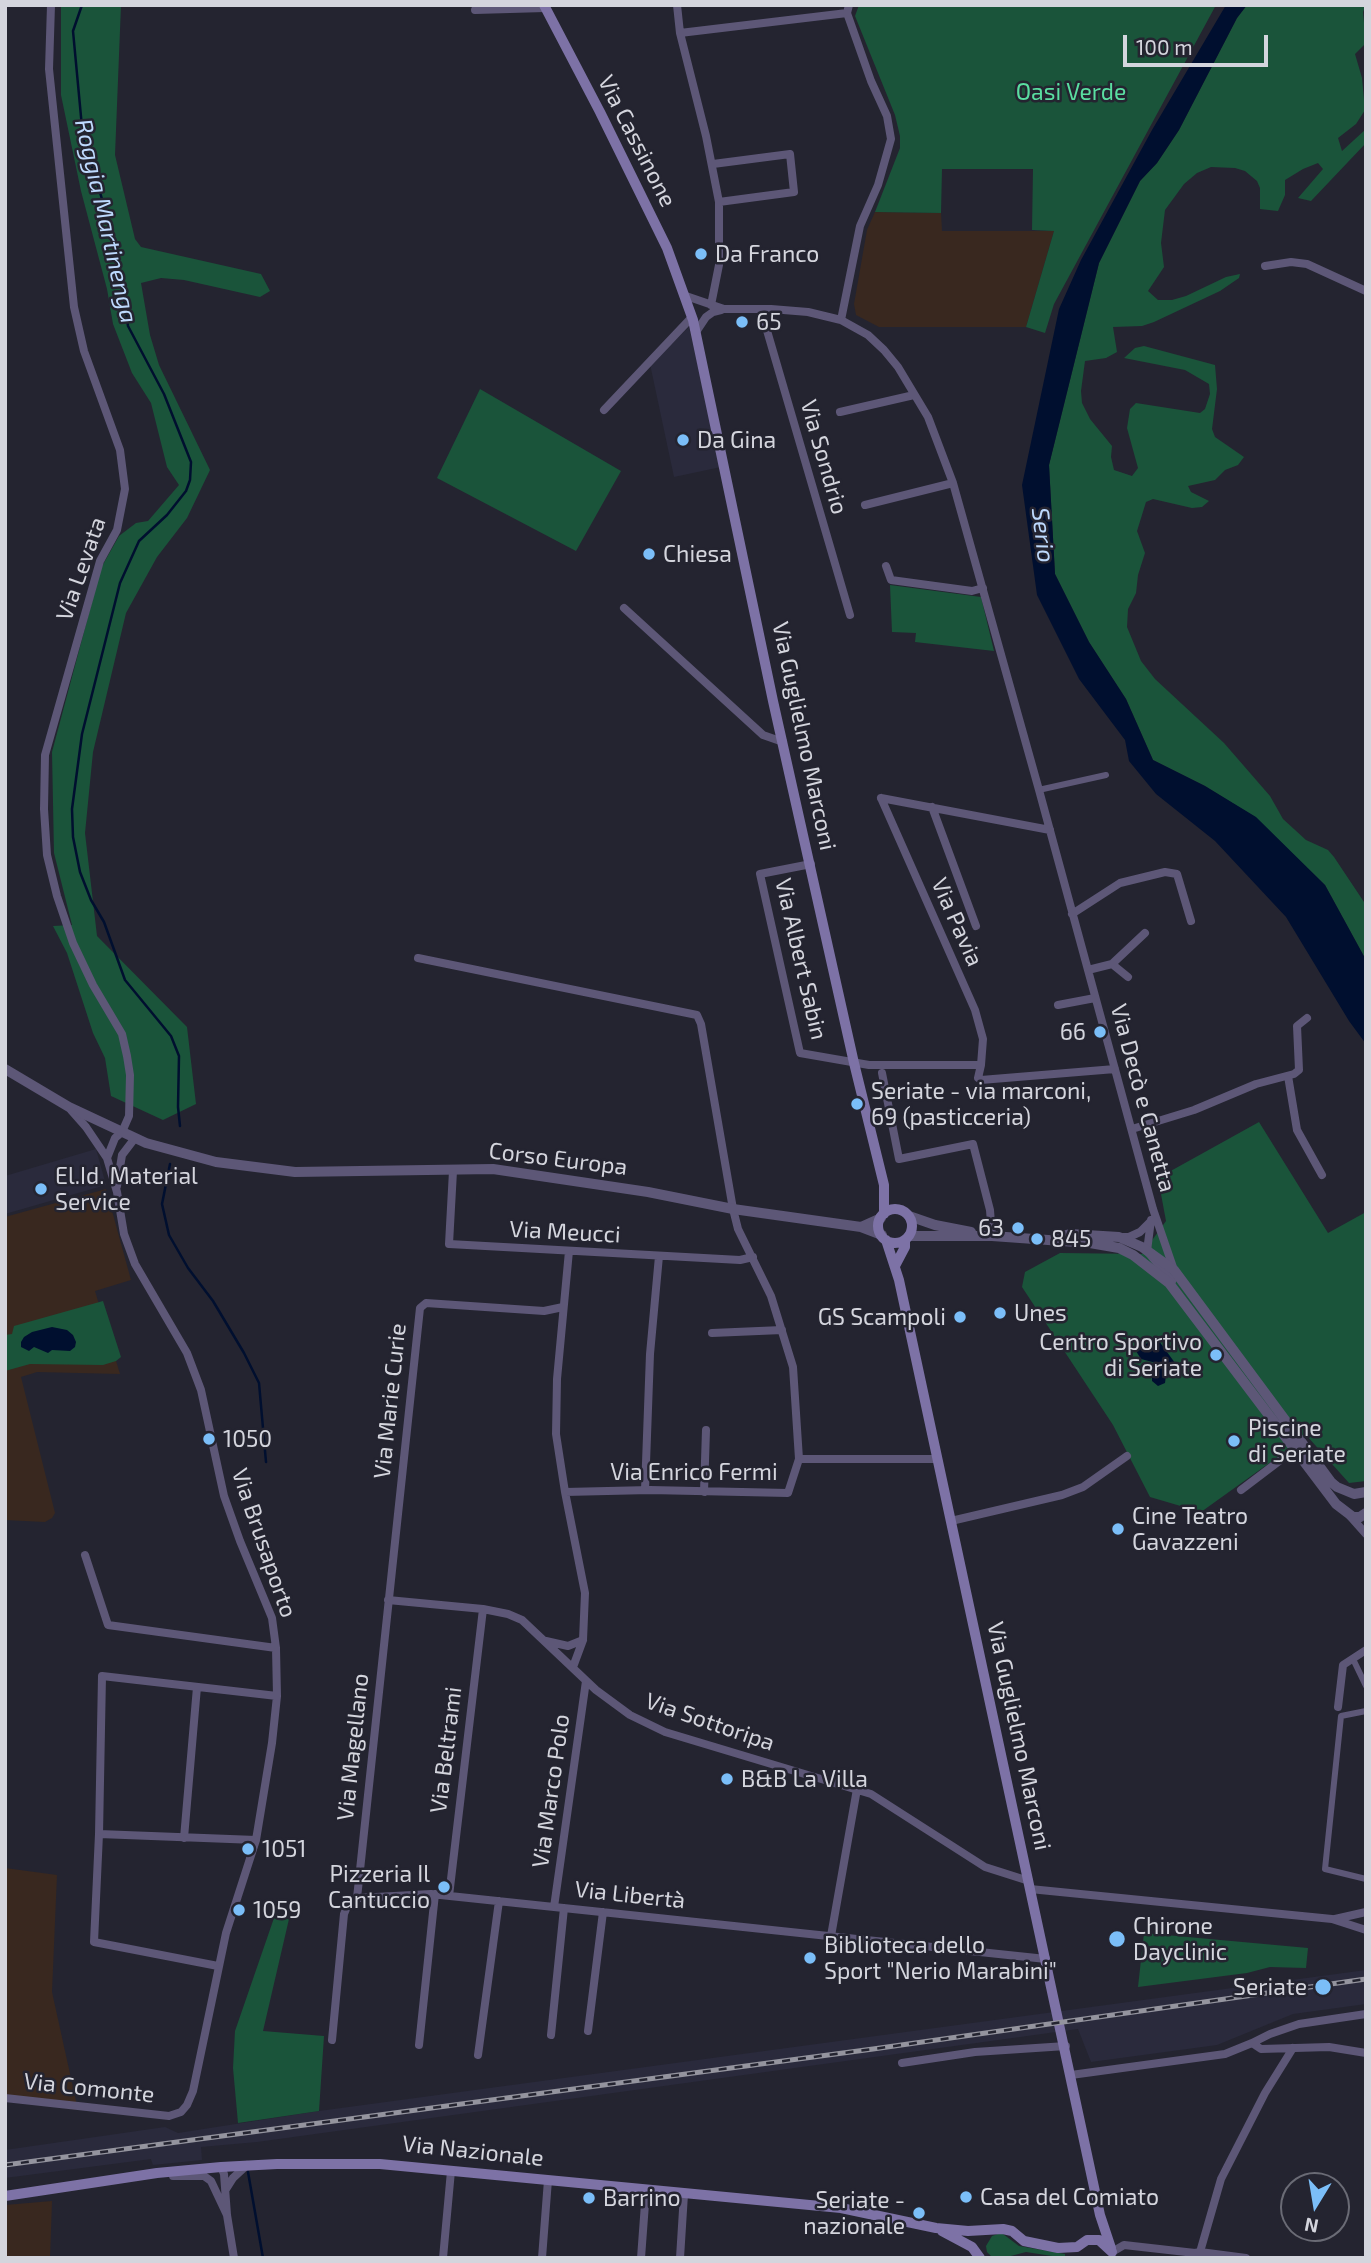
<!DOCTYPE html>
<html>
<head>
<meta charset="utf-8">
<style>
  body { margin:0 }
  #map { position:relative; width:1371px; height:2263px; overflow:hidden; background:#242430; font-family:"Exo 2",sans-serif }
  canvas { display:block }
  .frame { position:absolute; inset:0; border:7px solid #d4d5dd; pointer-events:none }
  .north { position:absolute; left:1280px; top:2172px; width:70px; height:70px; box-sizing:border-box; background:#242430; border:2px solid #6a6b75; border-radius:50%; rotate:191deg; font-size:19px; font-weight:700; line-height:28px; text-align:center; color:#d4d5dd }
  .north::after { content:''; display:block; margin:auto; width:24px; height:32px; background:#7bbef8; clip-path:polygon(50% 0,100% 100%,50% 72%,0 100%) }
  .scale { position:absolute; left:1123px; top:35px; width:145px; height:32px; box-sizing:border-box; border:4px solid #d4d5dd; border-top:0; padding-left:9px; font-size:21px; line-height:24px; white-space:nowrap; color:#d4d5dd; -webkit-text-stroke:5px #242430; paint-order:stroke }
</style>
</head>
<body>
<div id="map">
<canvas width="1371" height="2263"></canvas>
<div class="frame"></div>
<div class="north">N</div>
<div class="scale">100 m</div>
</div>
<script>
const context = document.querySelector('canvas').getContext('2d');
context.lineJoin = 'round';
function fillPath(path, color) { context.fillStyle = color; context.fill(path, 'evenodd'); }
const poly = rows => new Path2D(rows.map(r => 'M' + r).join(''));
function stroke(path, color, width, dash) { context.strokeStyle = color; context.lineWidth = width; context.lineCap = dash ? 'butt' : 'round'; context.setLineDash(dash || []); context.stroke(path); }
function drawText(font, color, halo, rows, align = 'center') {
  context.font = font + ' "Exo 2",sans-serif'; context.lineWidth = 5; context.setLineDash([]); context.textBaseline = 'middle'; context.strokeStyle = halo; context.fillStyle = color; for (const [text, x, y, turn = 0] of rows) {
    context.save(); context.translate(x, y); context.rotate((+turn || 0) * Math.PI / 180); context.textAlign = isNaN(turn) ? turn : align; if (halo) context.strokeText(text, 0, 0); context.fillText(text, 0, 0); context.restore();
  }
}
fillPath(poly([
  [689,327,721,467,674,477,650,364],
  [96,1149,106,1185,5,1214,5,1176],
  [1366,1970,1366,2004,1293,2014,1217,2045,1091,2062,1078,2029,257,2142,201,2147,202,2160,153,2165,151,2159,5,2178,5,2150,165,2127,178,2133,319,2111]
]), '#2a2a3c');
fillPath(poly([
  [875,212,941,213,942,231,1054,231,1026,327,879,327,856,315,854,304,867,230],
  [106,1189,131,1280,95,1291,120,1374,37,1372,21,1377,55,1513,52,1518,45,1522,5,1520,5,1217],
  [5,1868,57,1875,52,1992,78,2110,5,2100],
  [52,2201,50,2258,5,2258,5,2205]
]), '#39281f');
fillPath(poly([
  [61,5,121,5,115,155,135,239,141,247,261,274,270,291,260,297,184,280,161,278,141,283,150,335,159,365,210,470,187,518,157,557,126,613,93,752,85,833,97,936,187,1027,196,1104,163,1120,111,1096,105,1058,93,1033,67,953,53,926,72,925,54,853,52,752,101,568,119,536,136,523,148,521,179,485,167,467,151,403,132,373,113,324,107,289,81,191,61,95],
  [859,5,1216,5,1054,304,1045,333,1026,327,1054,231,1032,230,1033,169,942,169,941,213,875,212,900,148,900,136,895,115,855,16],
  [1247,5,1366,5,1363,12,1366,43,1355,54,1362,78,1365,110,1356,124,1338,138,1342,151,1366,129,1366,143,1311,201,1298,198,1323,169,1318,163,1303,169,1285,180,1285,195,1278,211,1260,209,1260,188,1257,181,1245,171,1235,168,1211,167,1197,173,1184,184,1165,210,1161,243,1164,267,1148,291,1158,300,1172,300,1186,296,1226,277,1240,274,1239,278,1220,291,1154,322,1142,326,1113,327,1117,352,1106,358,1085,361,1081,391,1082,403,1090,419,1112,446,1111,457,1114,470,1132,476,1138,468,1127,428,1130,409,1136,403,1200,413,1205,409,1210,394,1209,384,1185,370,1124,358,1135,348,1144,346,1215,365,1217,389,1212,429,1215,437,1244,457,1238,465,1225,470,1215,480,1188,486,1191,492,1209,501,1202,507,1192,508,1153,499,1146,502,1137,531,1145,553,1138,575,1136,593,1128,609,1127,627,1141,661,1155,679,1224,743,1270,796,1283,819,1306,840,1328,850,1334,857,1366,905,1366,960,1325,885,1256,818,1205,786,1153,760,1126,699,1089,642,1055,574,1049,465,1099,263,1140,181,1157,163,1179,130,1237,18],
  [480,389,621,471,576,551,437,478],
  [890,585,981,597,994,651,915,642,916,633,892,632],
  [1259,1122,1328,1233,1366,1212,1366,1481,1349,1483,1307,1436,1201,1512,1150,1497,1113,1425,1022,1287,1025,1272,1060,1253,1142,1254,1166,1221,1158,1178],
  [103,1301,121,1357,116,1361,103,1365,30,1364,5,1371,5,1335,12,1334,14,1326],
  [274,1918,289,1919,263,2031,324,2036,319,2111,238,2123,233,2068,235,2031],
  [1144,1933,1308,1948,1306,1968,1270,1967,1247,1973,1138,1987],
  [998,2234,1003,2234,1019,2246,1065,2254,1065,2258,1026,2252,1003,2258,993,2258,987,2252,986,2246,992,2236]
]), '#1a543a');
fillPath(poly([
  [1226,5,1247,5,1237,18,1179,130,1157,163,1140,181,1099,263,1049,465,1055,574,1089,642,1126,699,1153,760,1205,786,1256,817,1325,885,1366,960,1366,1044,1349,1021,1286,917,1215,841,1156,794,1129,761,1125,740,1079,679,1037,595,1022,485,1059,309,1081,260,1152,130],
  [52,1327,67,1330,73,1335,76,1342,75,1347,70,1351,52,1350,48,1353,34,1347,29,1351,21,1347,21,1342,24,1337,32,1332],
  [1156,1337,1178,1367,1166,1375,1165,1383,1158,1386,1152,1381,1152,1377,1157,1369,1156,1363,1141,1359,1136,1351]
]), '#000f2f');
stroke(poly([
  [82,5,73,31,83,138,116,244,128,326,164,394,191,462,190,480,186,491,167,515,139,541,120,583,82,734,72,809,73,837,80,872,91,900,104,922,125,980,171,1036,179,1056,178,1107,180,1126],
  [170,1164,162,1204,169,1235,188,1268,213,1301,244,1353,259,1383,266,1462],
  [248,2172,263,2258]
]), '#000f2f', 2.5);
stroke(poly([
  [1043,789,1106,775],
  [1353,1659,1366,1686],
  [1366,1711,1341,1716,1325,1869,1366,1879]
]), '#5d5777', 6);
stroke(poly([
  [51,5,49,69,74,307,84,351,120,450,125,489,117,530,100,561,45,755,44,809,47,855,57,896,73,943,93,985,122,1034,127,1056,130,1075,129,1116,122,1132,115,1138,107,1158],
  [677,5,680,33,706,136,719,202,719,265,711,305],
  [475,10,545,8],
  [680,33,847,13],
  [713,164,790,154,794,192,719,202],
  [1265,266,1291,262,1307,264,1366,291],
  [686,296,724,309,771,309,808,312,841,320,868,335,884,350,898,367,928,417,953,483,1039,790,1153,1209,1174,1270],
  [761,310,850,615],
  [841,320,860,226,878,185,891,139,887,116,871,81,847,13,849,5],
  [696,332,706,317,713,312,721,310],
  [604,410,692,317],
  [840,412,914,395],
  [865,505,953,483],
  [886,566,891,580,972,591,983,588],
  [624,608,763,735,783,742],
  [881,798,975,1010,983,1039,981,1065],
  [881,798,1050,830],
  [932,807,976,926],
  [811,864,760,874,800,1053,869,1065,981,1065,978,1078,981,1080,1115,1069],
  [1072,914,1120,883,1165,872,1177,874,1191,921],
  [418,958,697,1015,701,1024,733,1209,738,1229,771,1296,793,1367,799,1459,788,1493,650,1490,565,1492],
  [1112,964,1128,977],
  [1088,970,1112,964,1145,933],
  [1058,1005,1095,998],
  [882,1073,899,1159,973,1144,990,1210,992,1236],
  [1288,1076,1297,1130,1322,1175],
  [1132,1129,1194,1110,1256,1084,1294,1074,1299,1070,1297,1026,1307,1018],
  [453,1171,449,1244,740,1260,753,1257],
  [117,1186,122,1155,135,1138],
  [1151,1220,1147,1251,1172,1281],
  [1123,1237,1129,1237,1140,1232,1150,1222],
  [569,1251,557,1379,556,1434,565,1492,585,1593,583,1640,573,1667],
  [712,1333,782,1330],
  [799,1459,938,1459],
  [645,1490,650,1354,659,1256],
  [1241,1490,1295,1449],
  [704,1492,706,1430],
  [1350,1516,1366,1534],
  [951,1521,1062,1495,1083,1487,1127,1456],
  [85,1555,108,1625,276,1648],
  [388,1600,483,1609,508,1614,522,1620,596,1690,630,1715,665,1732,871,1794,985,1867,1029,1881],
  [546,1641,568,1646,583,1640],
  [1338,1707,1343,1665,1366,1650],
  [99,1834,94,1942,218,1966],
  [184,1838,197,1687],
  [256,1840,99,1834,102,1676,277,1696],
  [1030,1889,1332,1919,1366,1930],
  [449,1896,483,1609],
  [357,1898,420,1308,426,1303,544,1311,563,1307],
  [554,1907,586,1681],
  [1335,1919,1366,1912],
  [831,1936,857,1789],
  [588,2031,603,1912],
  [551,2035,564,1908],
  [332,2040,344,1914,349,1902,357,1898,431,1894,1046,1959],
  [1252,2043,1270,2034,1299,2024,1366,2014],
  [419,2045,435,1894],
  [478,2055,499,1901],
  [902,2063,975,2052,1066,2046],
  [1071,2075,1225,2054,1252,2043,1261,2049,1329,2047,1366,2053],
  [5,2098,169,2116,181,2112,187,2105,193,2091,226,1933,256,1840,272,1743,277,1696,276,1648,272,1618,240,1541,224,1496,201,1390,187,1353,135,1264,124,1234,117,1192,107,1158,86,1127,71,1110],
  [221,2167,224,2174,227,2215,234,2258],
  [173,2176,204,2176,211,2181,227,2215],
  [226,2189,233,2178,247,2165],
  [1112,2252,1124,2245,1195,2253,1200,2252,1221,2179,1265,2093,1293,2048],
  [1200,2252,1246,2258],
  [443,2258,451,2171],
  [542,2258,548,2180],
  [641,2258,646,2190],
  [680,2258,684,2194]
]), '#5d5777', 8);
stroke(poly([
  [5,1069,69,1107,146,1143,216,1162,295,1172,493,1169,648,1192,733,1209,861,1227,882,1235],
  [909,1216,935,1225,971,1232],
  [861,1227,881,1218],
  [909,1236,992,1236,1090,1243,1119,1248,1133,1255,1169,1283,1336,1504,1353,1517,1360,1517,1366,1513],
  [1056,1238,1070,1234,1119,1237,1142,1247,1174,1270,1331,1482,1337,1487,1354,1494,1366,1492]
]), '#5d5777', 10);
stroke(poly([
  [544,5,600,112,667,248,693,320,773,701,854,1063,884,1185,884,1214],
  '878 1226a17 17 0 1 1 34 0a17 17 0 1 1-34 0Z',
  [886,1240,899,1280,1100,2215,1111,2248],
  [895,1266,905,1247,905,1240],
  [5,2196,157,2173,221,2167,277,2164,380,2164,841,2208,936,2228,968,2231,1003,2229,1012,2231,1024,2241,1058,2248,1077,2247,1087,2240,1099,2240,1112,2252],
  [942,2231,972,2247,980,2258]
]), '#7d72a6', 10);
const rail = poly([
  [5,2165,873,2049,1366,1979]
]);
stroke(rail, '#94949e', 5);
stroke(rail, '#242430', 2.5, [8]);
for (const [x, y, r, color] of [
  [701,254,7,"#7bbef8"],
  [742,322,7,"#7bbef8"],
  [683,440,7,"#7bbef8"],
  [649,554,7,"#7bbef8"],
  [1100,1032,7,"#7bbef8"],
  [857,1104,7,"#7bbef8"],
  [41,1189,7,"#7bbef8"],
  [1018,1228,7,"#7bbef8"],
  [1037,1239,7,"#7bbef8"],
  [1000,1313,7,"#7bbef8"],
  [960,1317,7,"#7bbef8"],
  [1216,1355,7,"#7bbef8"],
  [209,1439,7,"#7bbef8"],
  [1234,1441,7,"#7bbef8"],
  [1118,1529,7,"#7bbef8"],
  [727,1779,7,"#7bbef8"],
  [248,1849,7,"#7bbef8"],
  [444,1887,7,"#7bbef8"],
  [239,1910,7,"#7bbef8"],
  [1117,1939,9,"#7bbef8"],
  [810,1958,7,"#7bbef8"],
  [1323,1987,9,"#7bbef8"],
  [966,2197,7,"#7bbef8"],
  [589,2198,7,"#7bbef8"],
  [919,2213,7,"#7bbef8"]
]) { const dot = new Path2D(); dot.arc(x, y, r, 0, 2 * Math.PI); context.fillStyle = color; context.fill(dot); stroke(dot, '#242430', 2.5); }
drawText('23px', '#5adea1', '#242430', [
  ["Oasi Verde",1071,92]
]);
drawText('23px', '#d4d5dd', '#242430', [
  ["Via Cassinone",637,141,63],
  ["Via Sondrio",824,457,74],
  ["Via Levata",81,569,-71],
  ["Via Guglielmo Marconi",804,736,78],
  ["Via Pavia",957,922,66],
  ["Via Albert Sabin",801,959,77],
  ["Via Decò e Canetta",1143,1098,75],
  ["Corso Europa",558,1159,7],
  ["Via Meucci",565,1232,3],
  ["Via Marie Curie",390,1401,-84],
  ["Via Enrico Fermi",694,1472],
  ["Via Brusaporto",264,1543,71],
  ["Via Sottoripa",710,1722,19],
  ["Via Guglielmo Marconi",1019,1736,78],
  ["Via Magellano",353,1747,-84],
  ["Via Beltrami",446,1750,-83],
  ["Via Marco Polo",551,1791,-82],
  ["Via Libertà",630,1895,6],
  ["Via Comonte",89,2088,6],
  ["Via Nazionale",473,2151,6]
]);
drawText('23px', '#d4d5dd', '#242430', [
  ["Da Franco",715,254],
  ["65",756,322],
  ["Da Gina",697,440],
  ["Chiesa",663,554],
  ["66",1086,1032,"right"],
  ["Seriate - via marconi,",871,1091],
  ["69 (pasticceria)",871,1117],
  ["El.Id. Material",55,1176],
  ["Service",55,1202],
  ["63",1004,1228,"right"],
  ["845",1051,1239],
  ["Unes",1014,1313],
  ["GS Scampoli",946,1317,"right"],
  ["Centro Sportivo",1202,1342,"right"],
  ["di Seriate",1202,1368,"right"],
  ["Piscine",1248,1428],
  ["di Seriate",1248,1454],
  ["1050",223,1439],
  ["Cine Teatro",1132,1516],
  ["Gavazzeni",1132,1542],
  ["B&B La Villa",741,1779],
  ["1051",262,1849],
  ["Pizzeria Il",430,1874,"right"],
  ["Cantuccio",430,1900,"right"],
  ["1059",253,1910],
  ["Chirone",1133,1926],
  ["Dayclinic",1133,1952],
  ["Biblioteca dello",824,1945],
  ["Sport \"Nerio Marabini\"",824,1971],
  ["Seriate",1307,1987,"right"],
  ["Casa del Comiato",980,2197],
  ["Barrino",603,2198],
  ["Seriate -",905,2200,"right"],
  ["nazionale",905,2226,"right"]
], 'left');
drawText('italic 24px', '#bdd9fd', '#242430', [
  ["Roggia Martinenga",106,221,77],
  ["Serio",1043,535,83]
]);
</script>
</body>
</html>
